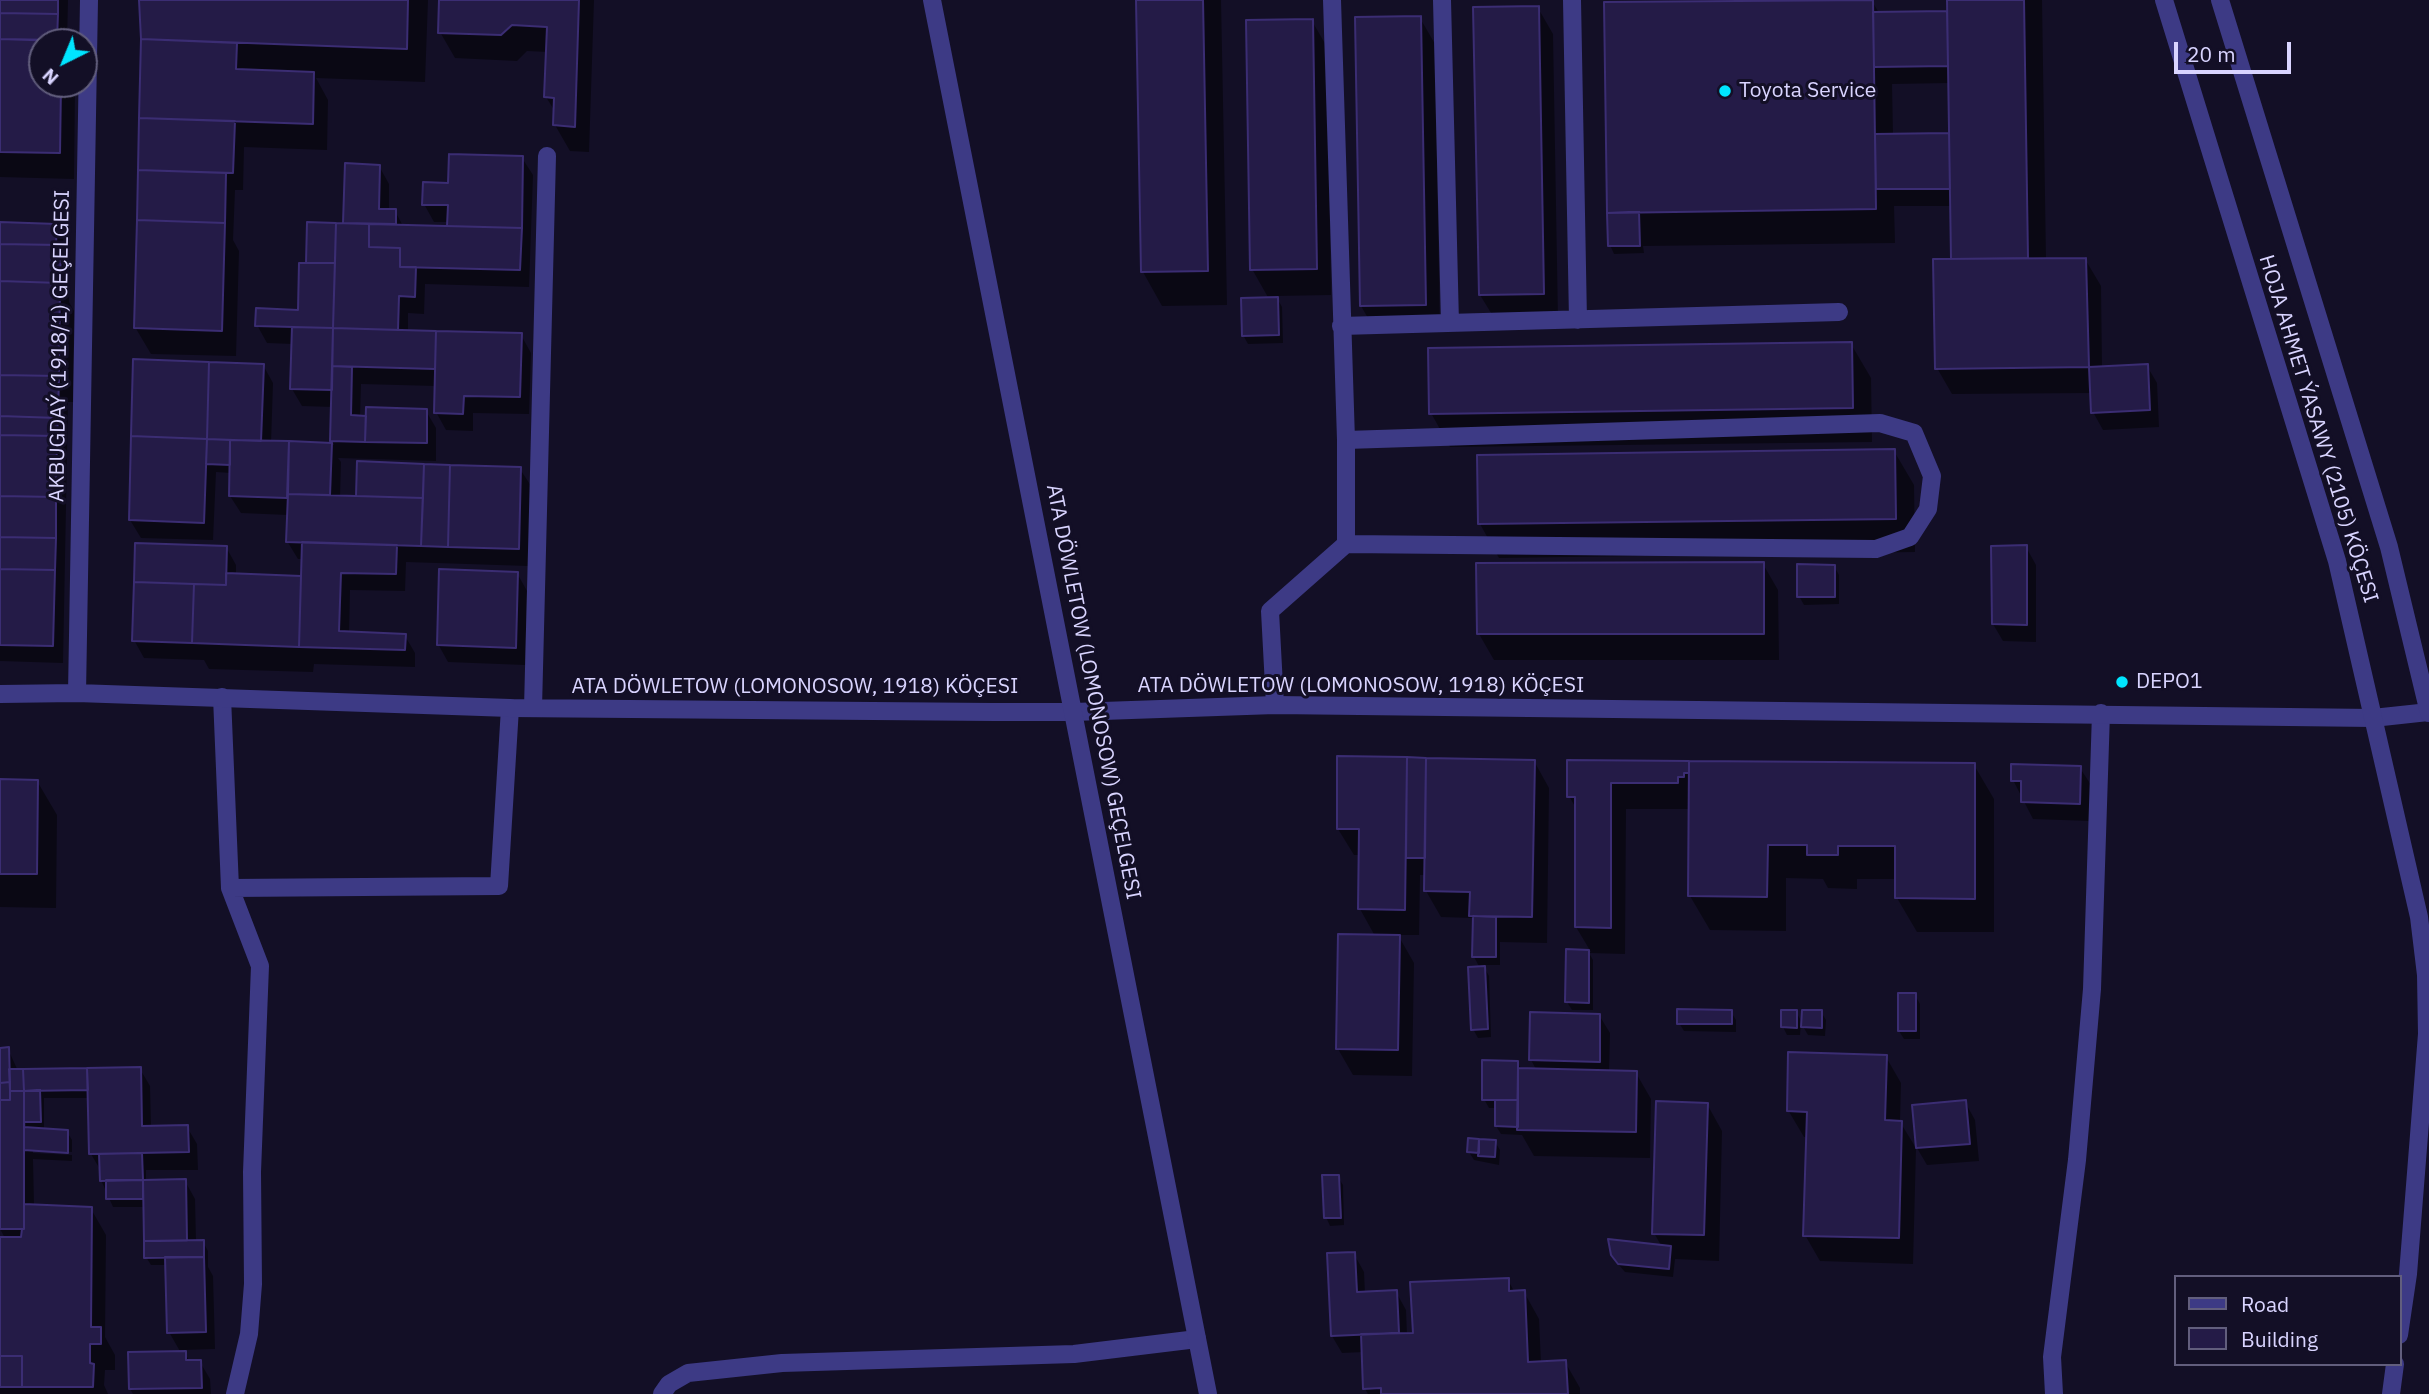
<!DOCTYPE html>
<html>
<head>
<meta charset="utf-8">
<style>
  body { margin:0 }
  #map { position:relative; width:2429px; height:1394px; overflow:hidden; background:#130f26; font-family:"IBM Plex Sans",sans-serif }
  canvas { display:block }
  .legend { position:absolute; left:2174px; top:1275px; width:228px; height:91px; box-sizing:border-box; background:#130f26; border:2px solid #625e7d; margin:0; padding:9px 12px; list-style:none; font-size:21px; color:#d9d4ff }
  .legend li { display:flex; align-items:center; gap:14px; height:35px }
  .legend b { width:35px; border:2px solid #625e7d }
  .north { position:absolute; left:28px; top:28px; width:70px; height:70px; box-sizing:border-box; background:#130f26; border:2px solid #625e7d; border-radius:50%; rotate:223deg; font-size:19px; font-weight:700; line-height:28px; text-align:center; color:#d9d4ff }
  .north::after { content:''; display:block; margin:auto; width:24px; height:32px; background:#00e5ff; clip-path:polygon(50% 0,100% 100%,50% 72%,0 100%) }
  .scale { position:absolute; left:2174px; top:42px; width:117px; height:32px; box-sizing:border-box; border:4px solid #d9d4ff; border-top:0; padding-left:9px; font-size:21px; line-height:24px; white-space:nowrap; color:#d9d4ff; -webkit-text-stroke:5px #130f26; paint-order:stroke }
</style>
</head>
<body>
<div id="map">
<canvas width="2429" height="1394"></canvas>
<ul class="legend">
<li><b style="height:9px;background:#3d3a85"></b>Road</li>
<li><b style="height:19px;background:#241b47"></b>Building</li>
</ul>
<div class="north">N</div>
<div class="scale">20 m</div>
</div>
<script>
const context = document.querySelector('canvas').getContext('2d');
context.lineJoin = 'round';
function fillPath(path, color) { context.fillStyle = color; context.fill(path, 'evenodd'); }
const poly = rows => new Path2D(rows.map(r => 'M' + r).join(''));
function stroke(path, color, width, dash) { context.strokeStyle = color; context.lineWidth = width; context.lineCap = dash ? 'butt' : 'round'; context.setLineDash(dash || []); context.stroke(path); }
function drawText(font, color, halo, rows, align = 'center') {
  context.font = font + ' "IBM Plex Sans",sans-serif'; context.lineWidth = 6; context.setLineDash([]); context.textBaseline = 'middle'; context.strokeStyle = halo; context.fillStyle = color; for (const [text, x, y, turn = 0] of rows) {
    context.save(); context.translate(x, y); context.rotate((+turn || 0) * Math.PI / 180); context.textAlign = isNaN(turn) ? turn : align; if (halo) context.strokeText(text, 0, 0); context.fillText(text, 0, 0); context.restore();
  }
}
fillPath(poly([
  [0,0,68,0,67,42,42,42,42,84,75,84,74,179,0,177],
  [141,0,428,0,425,82,316,78,328,100,327,150,244,147,243,190,235,190,233,240,239,251,236,356,151,354,135,327,143,39],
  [441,0,594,0,589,152,570,151,555,125,556,113,546,97,548,52,527,51,517,61,455,58,440,32],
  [1138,0,1221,0,1227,305,1162,306,1143,272],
  [1949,0,2042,0,2046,260,2085,259,2101,286,2102,368,2147,366,2157,383,2159,427,2103,430,2093,412,2092,393,1952,394,1937,368,1954,261,1952,206,1894,206,1895,243,1643,246,1644,253,1614,254,1610,245,1605,4,1872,1,1879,13,1946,13,1949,18],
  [1950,83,1951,135,1893,135,1892,84],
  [1538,8,1553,34,1558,320,1496,321,1480,295],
  [1420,18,1435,44,1440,331,1376,332,1361,306],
  [1312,21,1327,47,1331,295,1276,296,1282,307,1283,343,1248,344,1243,335,1269,299,1252,269],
  [522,158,533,175,529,287,425,284,424,314,408,313,408,332,521,335,531,353,529,414,473,413,473,431,446,430,436,412,436,386,361,384,360,417,426,411,436,428,436,461,338,458,341,462,340,497,358,498,359,463,520,469,531,486,528,566,406,562,405,591,350,590,349,634,405,636,415,653,415,667,314,664,313,672,209,669,204,660,144,658,134,640,136,545,226,547,236,565,236,575,300,577,303,582,304,559,298,559,287,541,288,515,241,513,230,496,231,473,216,472,213,540,141,538,130,520,263,365,273,383,271,443,334,445,332,440,333,407,302,406,292,389,293,344,267,343,257,325,300,312,308,265,345,225,347,165,379,166,389,184,389,211,395,211,403,226,449,228,449,222,434,222,424,204,450,185],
  [0,224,56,226,66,243,65,256,70,264,69,302,74,311,73,402,68,402,63,663,0,661],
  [1851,344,1871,378,1872,442,1450,447,1431,413],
  [1894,451,1914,485,1915,552,1499,558,1480,524],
  [2026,547,2036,565,2036,642,2003,641,1993,624],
  [1763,564,1778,590,1779,660,1494,660,1479,634],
  [1834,566,1839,575,1839,604,1804,605,1799,596],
  [517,573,527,591,525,665,448,662,438,644],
  [1339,758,1534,761,1549,788,1547,943,1500,942,1500,965,1483,965,1489,976,1491,1037,1478,1038,1473,1029,1480,968,1474,957,1475,922,1472,918,1441,917,1426,891,1426,875,1420,875,1419,935,1398,935,1414,963,1412,1076,1353,1075,1338,1049,1375,936,1360,909,1360,855,1354,855,1338,829],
  [1569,761,1974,765,1994,799,1994,932,1917,932,1897,898,1897,879,1857,879,1857,889,1828,888,1823,879,1786,878,1786,931,1710,930,1690,896,1690,809,1626,809,1625,954,1589,953,1593,960,1593,1010,1572,1010,1567,1002,1568,951,1591,952,1576,927,1577,810,1569,796],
  [2080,768,2091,785,2090,821,2033,819,2013,780],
  [0,781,37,781,57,815,56,908,0,907],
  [1915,995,1920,1004,1920,1039,1904,1039,1899,1031],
  [1731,1012,1736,1020,1736,1032,1684,1031,1679,1023],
  [1796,1012,1803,1024,1821,1012,1826,1020,1825,1036,1808,1035,1801,1023,1800,1035,1787,1035,1783,1027],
  [1599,1015,1610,1033,1609,1072,1636,1073,1651,1099,1650,1158,1534,1156,1522,1135,1501,1134,1496,1126,1497,1108,1489,1108,1484,1099,1517,1062,1522,1070,1537,1071,1531,1060],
  [0,1049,8,1049,18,1071,140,1069,150,1086,151,1127,187,1127,197,1144,198,1170,146,1170,146,1182,185,1181,195,1199,196,1242,203,1242,208,1251,208,1267,213,1276,215,1349,183,1350,190,1362,200,1362,210,1379,211,1394,133,1394,130,1389,181,1353,169,1332,167,1265,151,1265,146,1257,145,1207,113,1207,101,1180,101,1171,91,1154,90,1098,44,1098,44,1130,67,1132,72,1140,72,1152,33,1149,33,1153,72,1155,72,1161,33,1159,34,1206,91,1209,106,1235,105,1337,115,1355,115,1370,105,1370,104,1385,108,1394,0,1394,0,1238,5,1238,0,1229],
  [22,1118,26,1121,26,1136,23,1136],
  [1886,1057,1901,1083,1900,1122,1916,1148,1913,1264,1820,1261,1805,1235,1808,1137,1804,1137,1788,1110],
  [1965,1102,1975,1120,1979,1161,1927,1165,1917,1148],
  [1707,1104,1722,1131,1719,1261,1675,1259,1673,1277,1625,1272,1618,1264,1662,1247,1654,1233],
  [1495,1142,1500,1150,1499,1165,1474,1160,1469,1152],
  [1338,1177,1343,1185,1344,1225,1330,1226,1326,1217],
  [1354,1254,1364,1272,1365,1294,1396,1292,1406,1310,1407,1335,1414,1334,1508,1280,1515,1293,1524,1292,1539,1319,1541,1363,1565,1362,1580,1388,1580,1394,1368,1394,1365,1389,1364,1352,1342,1353,1332,1336]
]), '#0007');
const building = poly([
  [0,0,58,0,58,14,0,13,0,0],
  [139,0,408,0,407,49,141,39,139,0],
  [439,0,579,0,575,127,553,125,554,98,544,97,547,27,512,25,501,35,438,33,439,0],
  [1136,0,1203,0,1208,271,1141,272,1136,0],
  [1873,0,1876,209,1607,213,1604,2,1873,0],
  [1947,0,2024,0,2028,258,1951,259,1947,0],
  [1539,6,1544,294,1479,295,1473,7,1539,6],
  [1947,11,1948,66,1874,67,1873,12,1947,11],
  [0,13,58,14,57,40,0,39,0,13],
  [1421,16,1426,305,1360,306,1355,17,1421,16],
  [1313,19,1317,269,1250,270,1246,20,1313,19],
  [0,39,61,41,42,42,42,84,61,84,60,153,0,152,0,39],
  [141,39,237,43,236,69,314,72,313,124,139,118,141,39],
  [139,118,235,121,233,173,138,170,139,118],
  [1949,133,1950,189,1876,189,1875,134,1949,133],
  [449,154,523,156,522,228,447,226,448,205,422,205,423,182,448,183,449,154],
  [345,163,380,165,379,209,396,209,396,224,343,223,345,163],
  [138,170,226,173,225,223,137,220,138,170],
  [1639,212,1640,246,1608,246,1607,213,1639,212],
  [137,220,225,223,222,331,134,328,137,220],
  [0,222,57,224,56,245,0,244,0,222],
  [307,222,336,223,335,263,306,263,307,222],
  [336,223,369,224,369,247,400,248,400,267,416,267,415,297,399,296,398,330,333,328,336,223],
  [369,224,522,228,520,270,400,267,400,248,369,247,369,224],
  [0,244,61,245,60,283,0,281,0,244],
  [2086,258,2089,367,1935,369,1933,259,2086,258],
  [299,263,335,263,333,328,255,326,256,308,298,310,299,263],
  [0,281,60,283,59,376,0,375,0,281],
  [1278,297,1279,335,1242,336,1241,298,1278,297],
  [292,327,333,328,332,390,290,389,292,327],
  [333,328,436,331,435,369,332,366,333,328],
  [436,331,522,333,520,397,464,396,463,414,434,413,436,331],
  [1852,342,1853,408,1429,414,1428,348,1852,342],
  [133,359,209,362,207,439,131,436,133,359],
  [209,362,264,364,261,441,207,439,209,362],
  [2148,364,2150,410,2091,413,2089,367,2148,364],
  [332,366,352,367,351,415,366,416,365,442,330,441,332,366],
  [0,375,59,376,58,418,0,416,0,375],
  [366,407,427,409,427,443,365,442,366,407],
  [0,416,58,418,57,436,0,435,0,416],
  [0,435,57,436,56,497,0,496,0,435],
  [131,436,207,439,204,523,129,520,131,436],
  [207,439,230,440,230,465,206,464,207,439],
  [230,440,289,441,287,498,229,496,230,440],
  [289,441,332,443,330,495,288,494,289,441],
  [1895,449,1896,519,1478,524,1477,455,1895,449],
  [357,461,424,464,423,498,356,496,357,461],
  [424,464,450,465,448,547,421,546,424,464],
  [450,465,521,467,519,549,448,547,450,465],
  [288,494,423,498,421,546,286,542,288,494],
  [0,496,56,497,56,538,0,537,0,496],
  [0,537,56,538,55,570,0,569,0,537],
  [302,542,397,545,396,574,341,573,339,631,406,634,405,650,299,647,302,542],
  [135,543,227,546,226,585,134,582,135,543],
  [2027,545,2027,625,1992,624,1991,546,2027,545],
  [1764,562,1764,634,1477,634,1476,563,1764,562],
  [1797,564,1835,565,1835,597,1797,597,1797,564],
  [0,569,55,570,53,646,0,645,0,569],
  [439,569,518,572,516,648,437,645,439,569],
  [226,573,301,576,299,647,192,643,194,584,226,585,226,573],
  [134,582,194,584,192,643,132,641,134,582],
  [1337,756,1407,757,1405,910,1358,909,1359,829,1337,829,1337,756],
  [1407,757,1426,758,1425,858,1406,858,1407,757],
  [1426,758,1535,760,1532,917,1469,916,1470,892,1424,891,1426,758],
  [1567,760,1689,761,1689,773,1684,773,1684,777,1678,777,1678,783,1611,783,1611,928,1575,927,1575,797,1567,797,1567,760],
  [1689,761,1975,763,1975,899,1895,898,1895,846,1838,846,1838,855,1807,855,1807,845,1768,845,1767,897,1688,896,1689,761],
  [2011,764,2081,766,2080,804,2021,802,2021,781,2011,781,2011,764],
  [0,779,38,780,37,874,0,874,0,779],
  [1473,916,1496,917,1496,957,1472,957,1473,916],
  [1338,934,1400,935,1398,1050,1336,1049,1338,934],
  [1566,949,1589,950,1589,1003,1565,1002,1566,949],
  [1485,966,1488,1029,1471,1030,1468,967,1485,966],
  [1898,993,1916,993,1916,1031,1898,1031,1898,993],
  [1677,1009,1732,1010,1732,1024,1677,1024,1677,1009],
  [1781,1010,1797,1010,1797,1028,1781,1027,1781,1010],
  [1802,1010,1822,1010,1822,1028,1801,1027,1802,1010],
  [1530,1012,1600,1014,1600,1062,1529,1060,1530,1012],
  [9,1047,10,1082,0,1083,0,1048,9,1047],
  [1788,1052,1887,1055,1885,1120,1902,1121,1899,1238,1803,1236,1807,1112,1787,1111,1788,1052],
  [1482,1060,1518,1061,1518,1100,1482,1100,1482,1060],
  [141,1067,142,1126,188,1125,189,1152,89,1154,87,1068,141,1067],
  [87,1068,88,1090,24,1091,23,1069,87,1068],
  [1518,1068,1637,1071,1636,1132,1517,1130,1518,1068],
  [9,1069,23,1069,24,1091,10,1091,9,1069],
  [10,1082,10,1100,0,1100,0,1083,10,1082],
  [40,1090,41,1122,24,1122,24,1091,40,1090],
  [10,1091,24,1091,24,1229,0,1229,0,1100,10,1100,10,1091],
  [1495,1100,1518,1100,1518,1127,1495,1126,1495,1100],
  [1966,1100,1970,1144,1916,1148,1912,1105,1966,1100],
  [1656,1101,1708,1103,1704,1235,1652,1234,1656,1101],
  [24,1127,68,1130,68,1153,24,1150,24,1127],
  [1468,1138,1479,1139,1479,1153,1467,1152,1468,1138],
  [1479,1139,1496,1140,1495,1157,1478,1156,1479,1139],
  [142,1153,143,1180,100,1181,99,1154,142,1153],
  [1322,1175,1339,1175,1341,1218,1324,1218,1322,1175],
  [186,1179,187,1241,144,1241,143,1180,186,1179],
  [106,1180,143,1180,143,1199,106,1199,106,1180],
  [24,1204,92,1207,91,1327,101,1327,101,1344,90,1344,90,1363,94,1364,93,1387,22,1387,22,1356,0,1356,0,1237,21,1237,22,1229,24,1229,24,1204],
  [1608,1239,1671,1246,1669,1269,1618,1264,1611,1255,1608,1239],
  [204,1240,204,1257,144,1258,144,1241,204,1240],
  [1355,1252,1357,1292,1397,1290,1399,1333,1331,1336,1327,1253,1355,1252],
  [165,1257,204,1257,206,1332,167,1333,165,1257],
  [1509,1278,1509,1291,1525,1290,1528,1362,1566,1360,1568,1394,1381,1394,1381,1388,1363,1389,1361,1334,1413,1333,1410,1282,1509,1278],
  [186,1351,186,1360,201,1360,202,1388,129,1389,128,1352,186,1351],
  [0,1356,22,1356,22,1387,0,1387,0,1356]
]);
fillPath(building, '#241b47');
stroke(building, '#3b2d73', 2);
stroke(poly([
  [1332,0,1346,440,1346,544],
  [1442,0,1450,323],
  [1572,0,1578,320],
  [1341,326,1839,312],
  [222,697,230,888,260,966,252,1172,253,1284,249,1334,235,1394],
  [1275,705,1270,611,1346,544,1876,549,1910,537,1928,509,1932,476,1914,433,1880,423,1346,440],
  [230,888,499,886,510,708],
  [662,1394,669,1384,688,1373,782,1363,1074,1354,1197,1339],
  [2054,1394,2052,1357,2077,1160,2092,989,2101,713]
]), '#3d3a85', 18);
stroke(poly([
  [77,693,89,0],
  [0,694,77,693,510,708,993,712,1074,712,1275,705,2373,718,2429,712],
  [533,708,547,156]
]), '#3d3a85', 18);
stroke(poly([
  [932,0,1208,1394],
  [2164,0,2337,561,2419,917,2426,975,2427,1034,2408,1274,2399,1335],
  [2220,0,2389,547,2429,713],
  [2391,1394,2395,1364]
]), '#3d3a85', 18);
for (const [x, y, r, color] of [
  [1725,91,7,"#00e5ff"],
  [2122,682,7,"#00e5ff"]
]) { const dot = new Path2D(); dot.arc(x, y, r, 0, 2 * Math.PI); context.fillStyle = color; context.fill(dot); stroke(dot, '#130f26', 2.5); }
drawText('21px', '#d9d4ff', '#130f26', [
  ["Toyota Service",1739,91],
  ["DEPO1",2136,682]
], 'left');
drawText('21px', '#d9d4ff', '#130f26', [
  ["AKBUGDAÝ (1918/1) GEÇELGESI",60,346,-89],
  ["HOJA AHMET ÝASAWY (2105) KÖÇESI",2318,429,73],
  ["ATA DÖWLETOW (LOMONOSOW, 1918) KÖÇESI",1361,686],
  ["ATA DÖWLETOW (LOMONOSOW, 1918) KÖÇESI",795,687],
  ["ATA DÖWLETOW (LOMONOSOW) GEÇELGESI",1093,692,79]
]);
</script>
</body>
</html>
